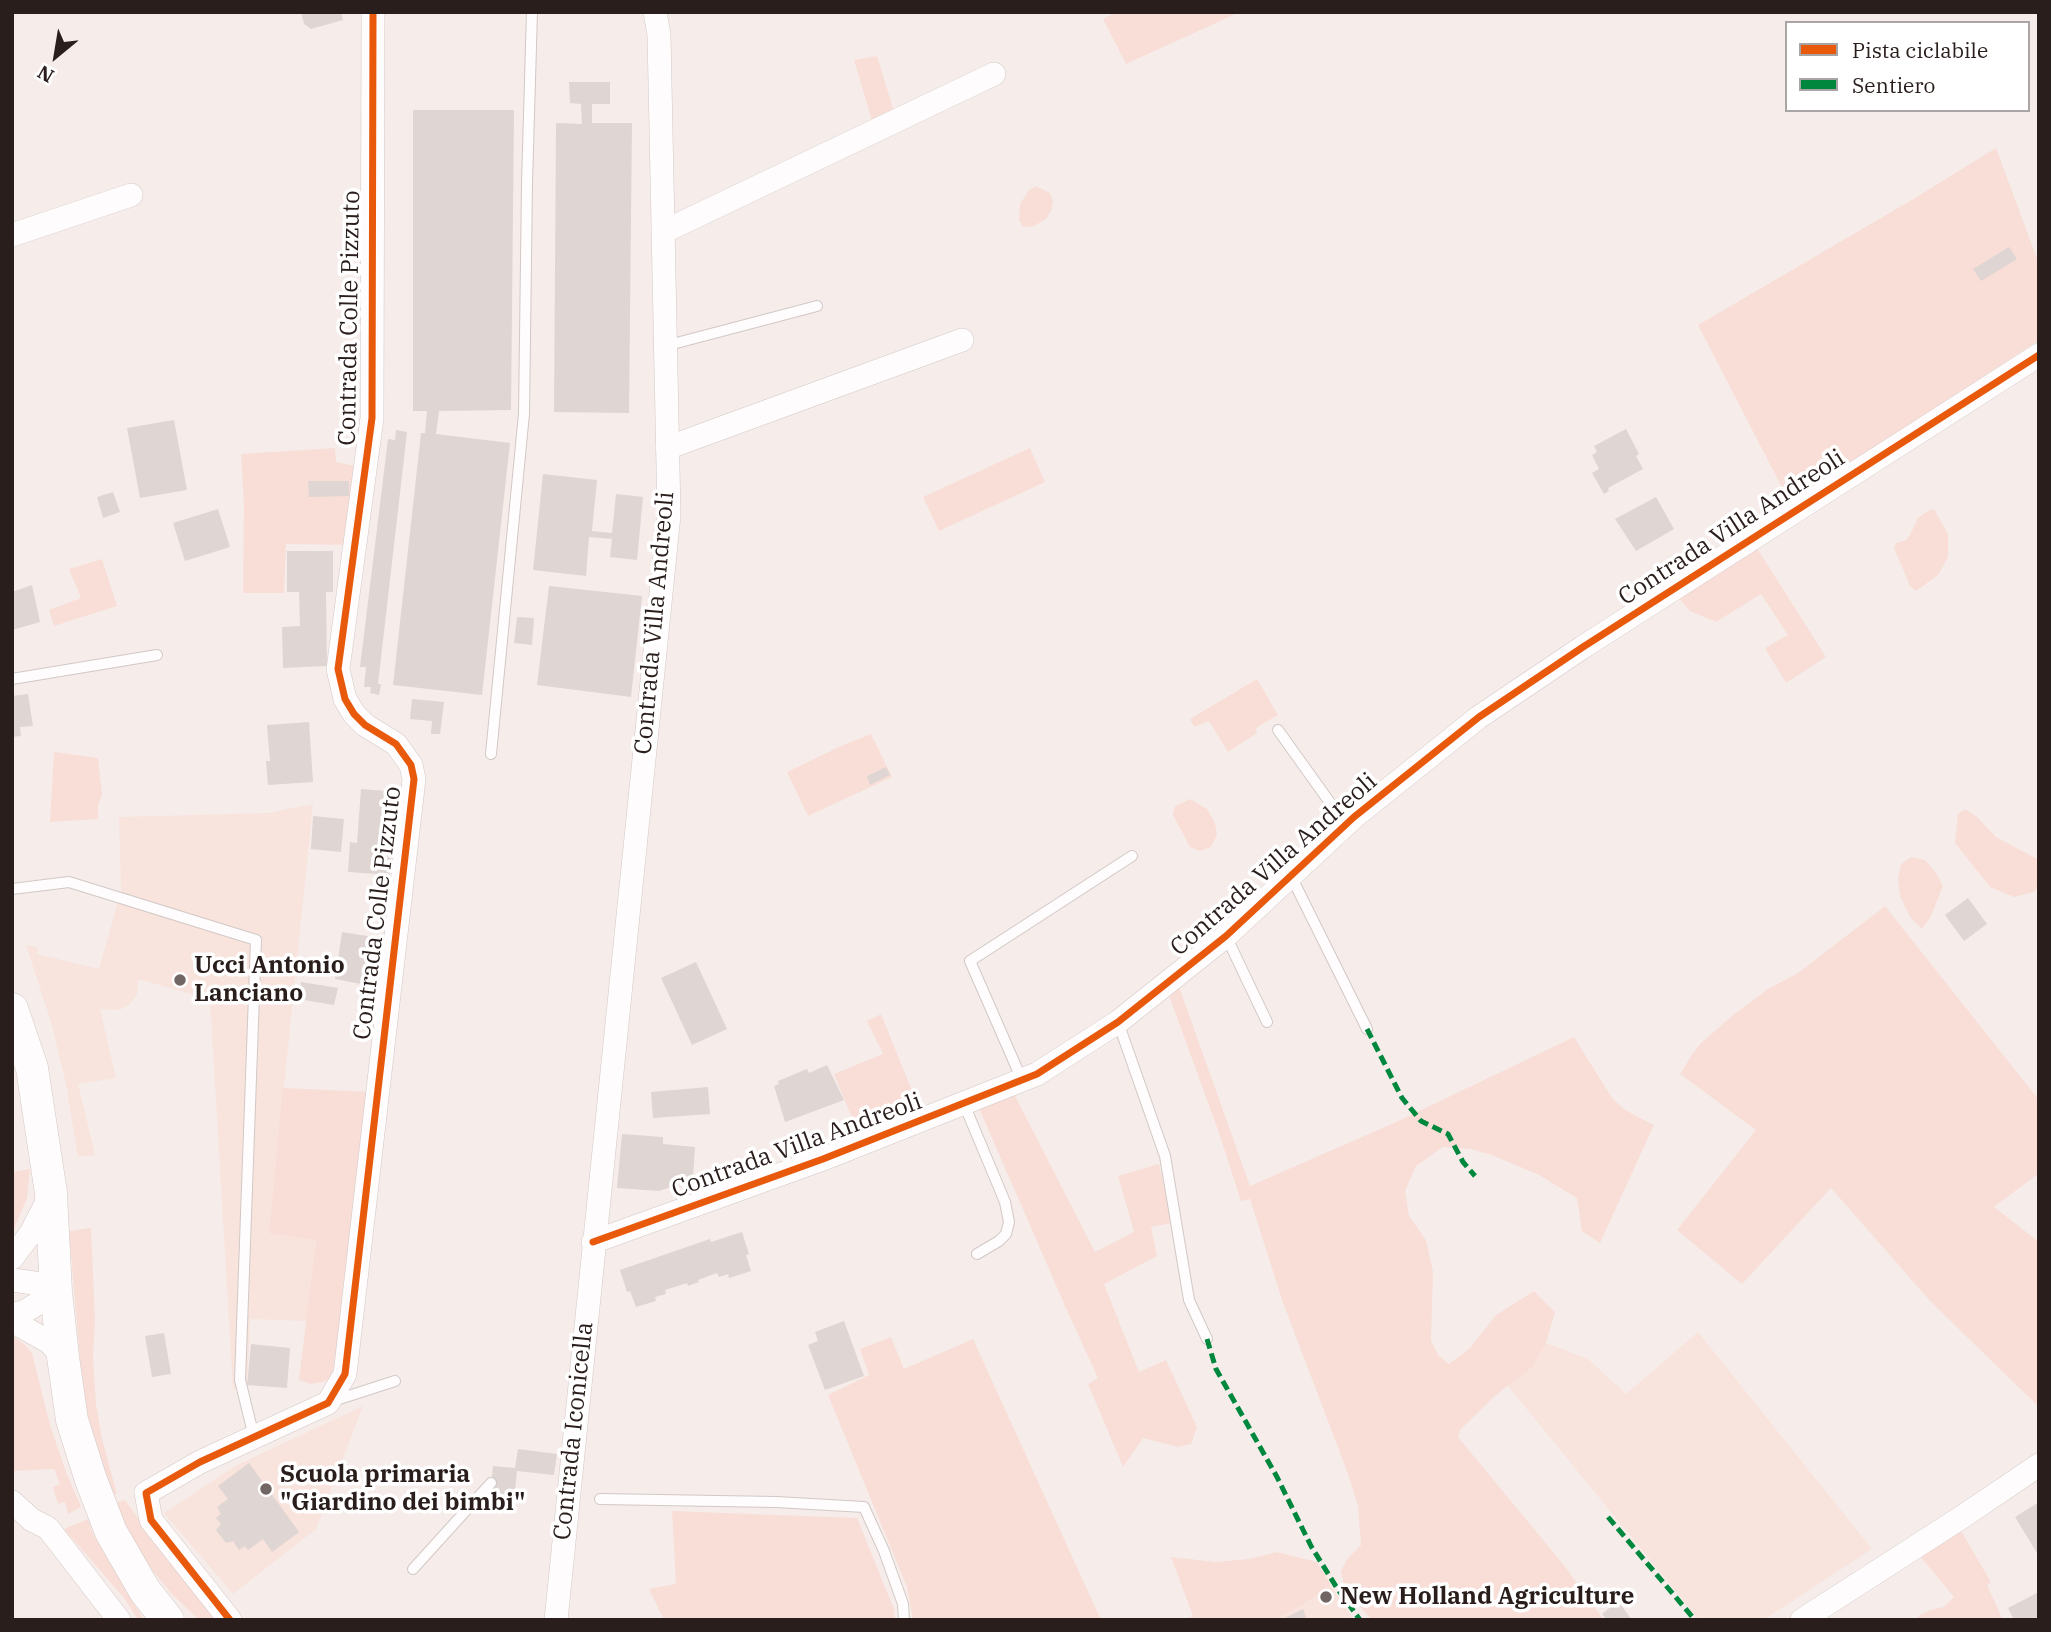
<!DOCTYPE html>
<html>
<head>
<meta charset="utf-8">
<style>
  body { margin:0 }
  #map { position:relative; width:2051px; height:1632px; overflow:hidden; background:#f6edea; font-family:"IBM Plex Serif",serif }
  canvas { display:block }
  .frame { position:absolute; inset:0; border:14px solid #291e1b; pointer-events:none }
  .legend { position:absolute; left:1785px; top:21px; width:245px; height:91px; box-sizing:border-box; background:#fff; border:2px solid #a9a5a4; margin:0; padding:9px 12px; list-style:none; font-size:21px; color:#291e1b }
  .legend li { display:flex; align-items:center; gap:14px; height:35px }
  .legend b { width:35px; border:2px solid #a9a5a4 }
  .north { position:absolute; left:21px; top:21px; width:70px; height:70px; -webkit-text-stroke:5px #fff; paint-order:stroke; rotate:210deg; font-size:19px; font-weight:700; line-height:28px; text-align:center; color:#291e1b }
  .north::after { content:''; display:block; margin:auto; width:24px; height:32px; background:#291e1b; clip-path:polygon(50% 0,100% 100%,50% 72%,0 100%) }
</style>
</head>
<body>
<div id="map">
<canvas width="2051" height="1632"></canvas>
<div class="frame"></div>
<ul class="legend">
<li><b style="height:9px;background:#e8590c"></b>Pista ciclabile</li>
<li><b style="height:9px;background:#00873e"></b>Sentiero</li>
</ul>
<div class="north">N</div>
</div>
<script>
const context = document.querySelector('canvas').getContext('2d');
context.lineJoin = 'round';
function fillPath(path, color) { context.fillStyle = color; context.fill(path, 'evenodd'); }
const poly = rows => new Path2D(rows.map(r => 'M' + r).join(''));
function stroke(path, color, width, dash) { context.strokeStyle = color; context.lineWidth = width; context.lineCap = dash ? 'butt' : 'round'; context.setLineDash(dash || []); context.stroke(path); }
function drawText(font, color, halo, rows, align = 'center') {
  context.font = font + ' "IBM Plex Serif",serif'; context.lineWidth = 7; context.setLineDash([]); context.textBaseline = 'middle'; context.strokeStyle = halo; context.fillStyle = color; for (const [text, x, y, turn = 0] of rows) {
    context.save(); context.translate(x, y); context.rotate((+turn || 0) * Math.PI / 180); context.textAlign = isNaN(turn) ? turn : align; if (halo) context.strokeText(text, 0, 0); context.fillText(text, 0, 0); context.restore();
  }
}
fillPath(poly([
  [313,804,269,1232,316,1239,307,1321,250,1319,247,1390,233,1389,210,999,138,979,137,995,129,1005,119,1010,100,1009,116,1078,78,1084,95,1155,78,1157,66,1084,52,1025,26,945,38,948,37,954,99,969,121,891,119,817,268,813],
  [1698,1332,1872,1549,1763,1620,1699,1620,1508,1386,1546,1343,1588,1359,1626,1394],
  [363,1406,316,1529,233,1594,164,1513,237,1465],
  [1331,1585,1354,1620,1273,1620,1302,1605]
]), '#f8e3dd');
fillPath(poly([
  [1116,12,1240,12,1126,64,1103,19],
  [877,56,896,118,874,127,854,60],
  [1996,148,2039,264,2039,340,1790,503,1698,325,1910,201],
  [1036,186,1050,193,1053,202,1051,211,1046,219,1034,226,1023,227,1019,220,1020,204,1029,190],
  [335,448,336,462,359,467,349,545,286,544,284,593,243,593,244,505,241,454],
  [1030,448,1045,482,939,531,923,497],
  [1934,509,1948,534,1948,557,1938,575,1916,591,1910,586,1894,548,1896,543,1906,540,1910,535,1918,518,1929,510],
  [1755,545,1826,657,1786,683,1765,648,1788,635,1761,594,1716,622,1690,611,1677,596],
  [102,559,117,606,54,626,49,610,81,598,69,569],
  [1257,679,1278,715,1256,728,1257,733,1228,752,1209,721,1194,727,1190,719],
  [871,734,892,777,808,816,787,772,841,746],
  [54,752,98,758,102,795,98,805,98,819,50,822],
  [1190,799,1207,809,1215,823,1217,835,1211,847,1200,851,1190,847,1173,815,1175,806],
  [1965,809,1976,816,1996,837,2039,860,2039,884,2034,892,2014,897,1990,887,1955,843,1958,814],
  [1911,857,1925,860,1936,873,1943,886,1931,916,1922,929,1910,917,1900,896,1898,880,1901,864],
  [1885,906,2039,1100,2039,1173,1994,1207,2039,1242,2039,1407,1931,1302,1831,1188,1742,1284,1677,1230,1756,1130,1680,1074,1691,1056,1700,1044,1732,1016,1768,989,1798,973],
  [1177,981,1250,1186,1394,1123,1574,1037,1612,1098,1625,1110,1654,1125,1600,1243,1582,1231,1577,1198,1539,1175,1492,1155,1470,1149,1443,1147,1416,1166,1405,1191,1409,1216,1426,1240,1433,1272,1431,1340,1438,1355,1449,1364,1470,1348,1496,1315,1534,1291,1555,1312,1546,1343,1532,1367,1496,1395,1460,1430,1458,1437,1563,1564,1604,1620,1372,1620,1345,1590,1341,1571,1347,1559,1361,1545,1358,1506,1348,1474,1282,1300,1250,1199,1241,1201,1219,1133,1167,990],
  [881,1014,919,1108,857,1130,834,1074,883,1054,867,1021],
  [283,1088,373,1092,335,1376,323,1382,311,1384,299,1380,316,1240,269,1233],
  [1011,1088,1095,1252,1134,1232,1118,1176,1159,1164,1172,1223,1151,1227,1157,1256,1104,1284,1139,1372,1166,1360,1197,1427,1191,1444,1178,1447,1143,1438,1123,1467,1088,1384,1098,1378,1065,1306,979,1108],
  [30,1169,27,1198,12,1234,12,1172],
  [91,1228,95,1319,93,1357,96,1404,102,1439,117,1494,108,1495,84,1407,69,1231],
  [12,1336,24,1344,32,1353,50,1425,66,1472,81,1507,68,1514,65,1502,58,1504,53,1487,60,1484,54,1469,12,1471],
  [891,1337,904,1369,973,1339,1101,1620,913,1620,907,1587,828,1395,869,1375,860,1349],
  [125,1500,151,1536,218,1620,199,1620,171,1593,152,1570,128,1534,115,1503],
  [672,1511,857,1518,894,1609,895,1620,664,1620,649,1589,676,1584],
  [88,1519,93,1534,144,1620,138,1620,124,1598,64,1529],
  [1960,1529,1991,1582,1987,1585,2003,1620,1916,1620,1918,1616,1930,1610,1944,1607,1954,1597,1920,1556],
  [1277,1552,1317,1562,1331,1585,1302,1605,1273,1620,1181,1620,1193,1616,1171,1557,1216,1562,1249,1559]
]), '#f8ded7');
fillPath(poly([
  [301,12,341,12,343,20,311,29,304,24],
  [569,82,610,82,610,104,592,104,592,123,632,123,629,413,554,412,556,123,582,124,581,104,570,103],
  [413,110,514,110,511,410,439,411,436,434,510,443,482,695,393,685,421,433,425,433,427,411,413,411],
  [2009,247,2017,259,1981,281,1973,269],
  [174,420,187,490,140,498,127,428],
  [1626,429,1639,454,1636,456,1643,469,1608,488,1609,491,1604,494,1592,473,1599,469,1592,455,1597,452,1594,446],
  [396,430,407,432,378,684,381,684,379,695,370,693,371,687,364,687,366,667,360,667,388,439,395,440],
  [543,474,597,480,592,531,612,533,616,494,643,497,637,560,610,557,612,539,589,537,586,576,533,570],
  [308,481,349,481,349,496,309,497],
  [113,492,120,512,103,518,97,497],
  [1656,497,1674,529,1636,551,1615,519],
  [218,509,230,547,185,561,173,523],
  [287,551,333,551,333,592,326,592,327,666,283,668,282,627,300,626,299,592,287,592],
  [32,585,40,622,12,630,12,592],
  [549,586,642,596,631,697,537,685],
  [517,617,534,618,532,645,514,643],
  [28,694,33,726,20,727,21,736,12,737,12,696],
  [412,699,444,702,440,734,431,734,432,721,410,719],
  [309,722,313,782,268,785,266,761,270,761,267,725],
  [886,767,890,775,870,785,867,776],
  [361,789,396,792,392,836,388,836,388,845,392,845,390,875,348,872,350,842,357,843],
  [313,816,344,819,341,852,311,849],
  [1968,898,1987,924,1964,941,1945,915],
  [342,932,380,938,372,986,335,979],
  [696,962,727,1029,692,1045,661,978],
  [301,982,338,988,334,1005,298,999],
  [827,1065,844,1100,785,1122,774,1086,779,1084,778,1081,807,1069,809,1073],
  [708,1087,710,1114,653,1118,651,1092],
  [622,1134,663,1137,663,1144,695,1147,693,1177,680,1176,680,1184,659,1191,617,1188],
  [742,1232,749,1254,746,1255,751,1271,729,1278,728,1274,719,1277,717,1273,698,1280,699,1282,688,1286,687,1283,665,1290,666,1294,655,1297,656,1301,636,1307,630,1291,627,1292,620,1270,710,1239,711,1242],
  [844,1321,864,1376,825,1390,808,1345,818,1341,815,1332],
  [164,1333,171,1374,152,1377,145,1336],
  [251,1344,290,1348,287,1388,247,1385],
  [518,1449,557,1454,554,1475,517,1471,513,1510,489,1507,493,1466,515,1468],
  [249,1463,299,1532,272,1552,263,1539,248,1550,245,1546,239,1550,233,1541,226,1543,216,1530,221,1524,216,1518,221,1514,217,1507,228,1499,218,1486],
  [2039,1502,2039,1552,2037,1553,2015,1517],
  [2039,1592,2039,1620,2014,1620,2008,1608],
  [1618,1601,1632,1620,1607,1620,1602,1614],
  [1303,1609,1307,1620,1281,1620]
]), '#dfd5d2');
const lane = poly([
  [665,346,817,306],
  [12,679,157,655],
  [1278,730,1346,825],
  [491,754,524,414,527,183,532,12],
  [1291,876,1367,1029],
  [12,889,69,882,256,940,240,1380,254,1437],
  [1226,936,1267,1022],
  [1118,1022,1165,1156,1189,1300,1207,1339],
  [1022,1080,970,961,1132,856],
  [964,1104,1005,1202,1009,1222,1006,1234,999,1241,977,1254],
  [330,1402,395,1381],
  [600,1499,776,1502,864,1507,884,1551,903,1604,904,1620],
  [413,1569,491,1483]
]);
const street = poly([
  [663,232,994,74],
  [12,235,131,195],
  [667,448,962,340],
  [593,1242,823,1159,1037,1074,1118,1022,1226,936,1354,817,1479,717,1583,647,2039,355],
  [12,1258,31,1233,50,1196],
  [12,1280,41,1284,56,1292,24,1312,12,1314],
  [12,1321,49,1342,63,1357],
  [12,1502,32,1520,48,1528,119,1620],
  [230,1620,151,1520,146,1493,200,1462,328,1403,345,1374,414,779,411,765,396,744,365,725,354,714,345,699,338,669,372,418,373,12],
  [556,1620,669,515,659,35,655,12],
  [1802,1620,1962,1517,2039,1465]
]);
const secondary = poly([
  [12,1009,32,1068,51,1193,56,1292,63,1357,72,1420,91,1480,111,1532,145,1591,168,1620]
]);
stroke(lane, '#d2c8c5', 12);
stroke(street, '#d2c8c5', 24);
stroke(secondary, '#d2c8c5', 33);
stroke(lane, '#fefcfc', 10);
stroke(street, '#fefcfc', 23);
stroke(secondary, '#fefcfc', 32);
stroke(poly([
  [1367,1029,1402,1098,1421,1121,1448,1134,1463,1162,1475,1176],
  [1207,1339,1216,1369,1277,1477,1311,1546,1337,1588,1360,1620],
  [1608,1517,1695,1620]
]), '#00873e', 5, [10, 5]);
stroke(poly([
  [593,1242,823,1159,1037,1074,1118,1022,1226,936,1354,817,1479,717,1583,647,2039,355],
  [230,1620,151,1520,146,1493,200,1462,328,1403,345,1374,414,779,411,765,396,744,365,725,354,714,345,699,338,669,372,418,373,12]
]), '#e8590c', 7);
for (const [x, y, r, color] of [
  [180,980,7,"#716663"],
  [266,1489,7,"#716663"],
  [1326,1597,7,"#716663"]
]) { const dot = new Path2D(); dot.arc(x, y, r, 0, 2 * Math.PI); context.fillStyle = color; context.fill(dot); stroke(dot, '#fff', 2.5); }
drawText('24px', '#291e1b', '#fff', [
  ["Contrada Colle Pizzuto",350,318,-89],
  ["Contrada Villa Andreoli",1732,528,-33],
  ["Contrada Villa Andreoli",655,623,-85],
  ["Contrada Villa Andreoli",1274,865,-41],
  ["Contrada Colle Pizzuto",378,913,-83],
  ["Contrada Villa Andreoli",797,1146,-20],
  ["Contrada Iconicella",574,1431,-84]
]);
drawText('bold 24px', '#291e1b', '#fff', [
  ["Ucci Antonio",194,966],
  ["Lanciano",194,994],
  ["Scuola primaria",280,1475],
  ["\"Giardino dei bimbi\"",280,1503],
  ["New Holland Agriculture",1340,1597]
], 'left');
</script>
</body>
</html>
